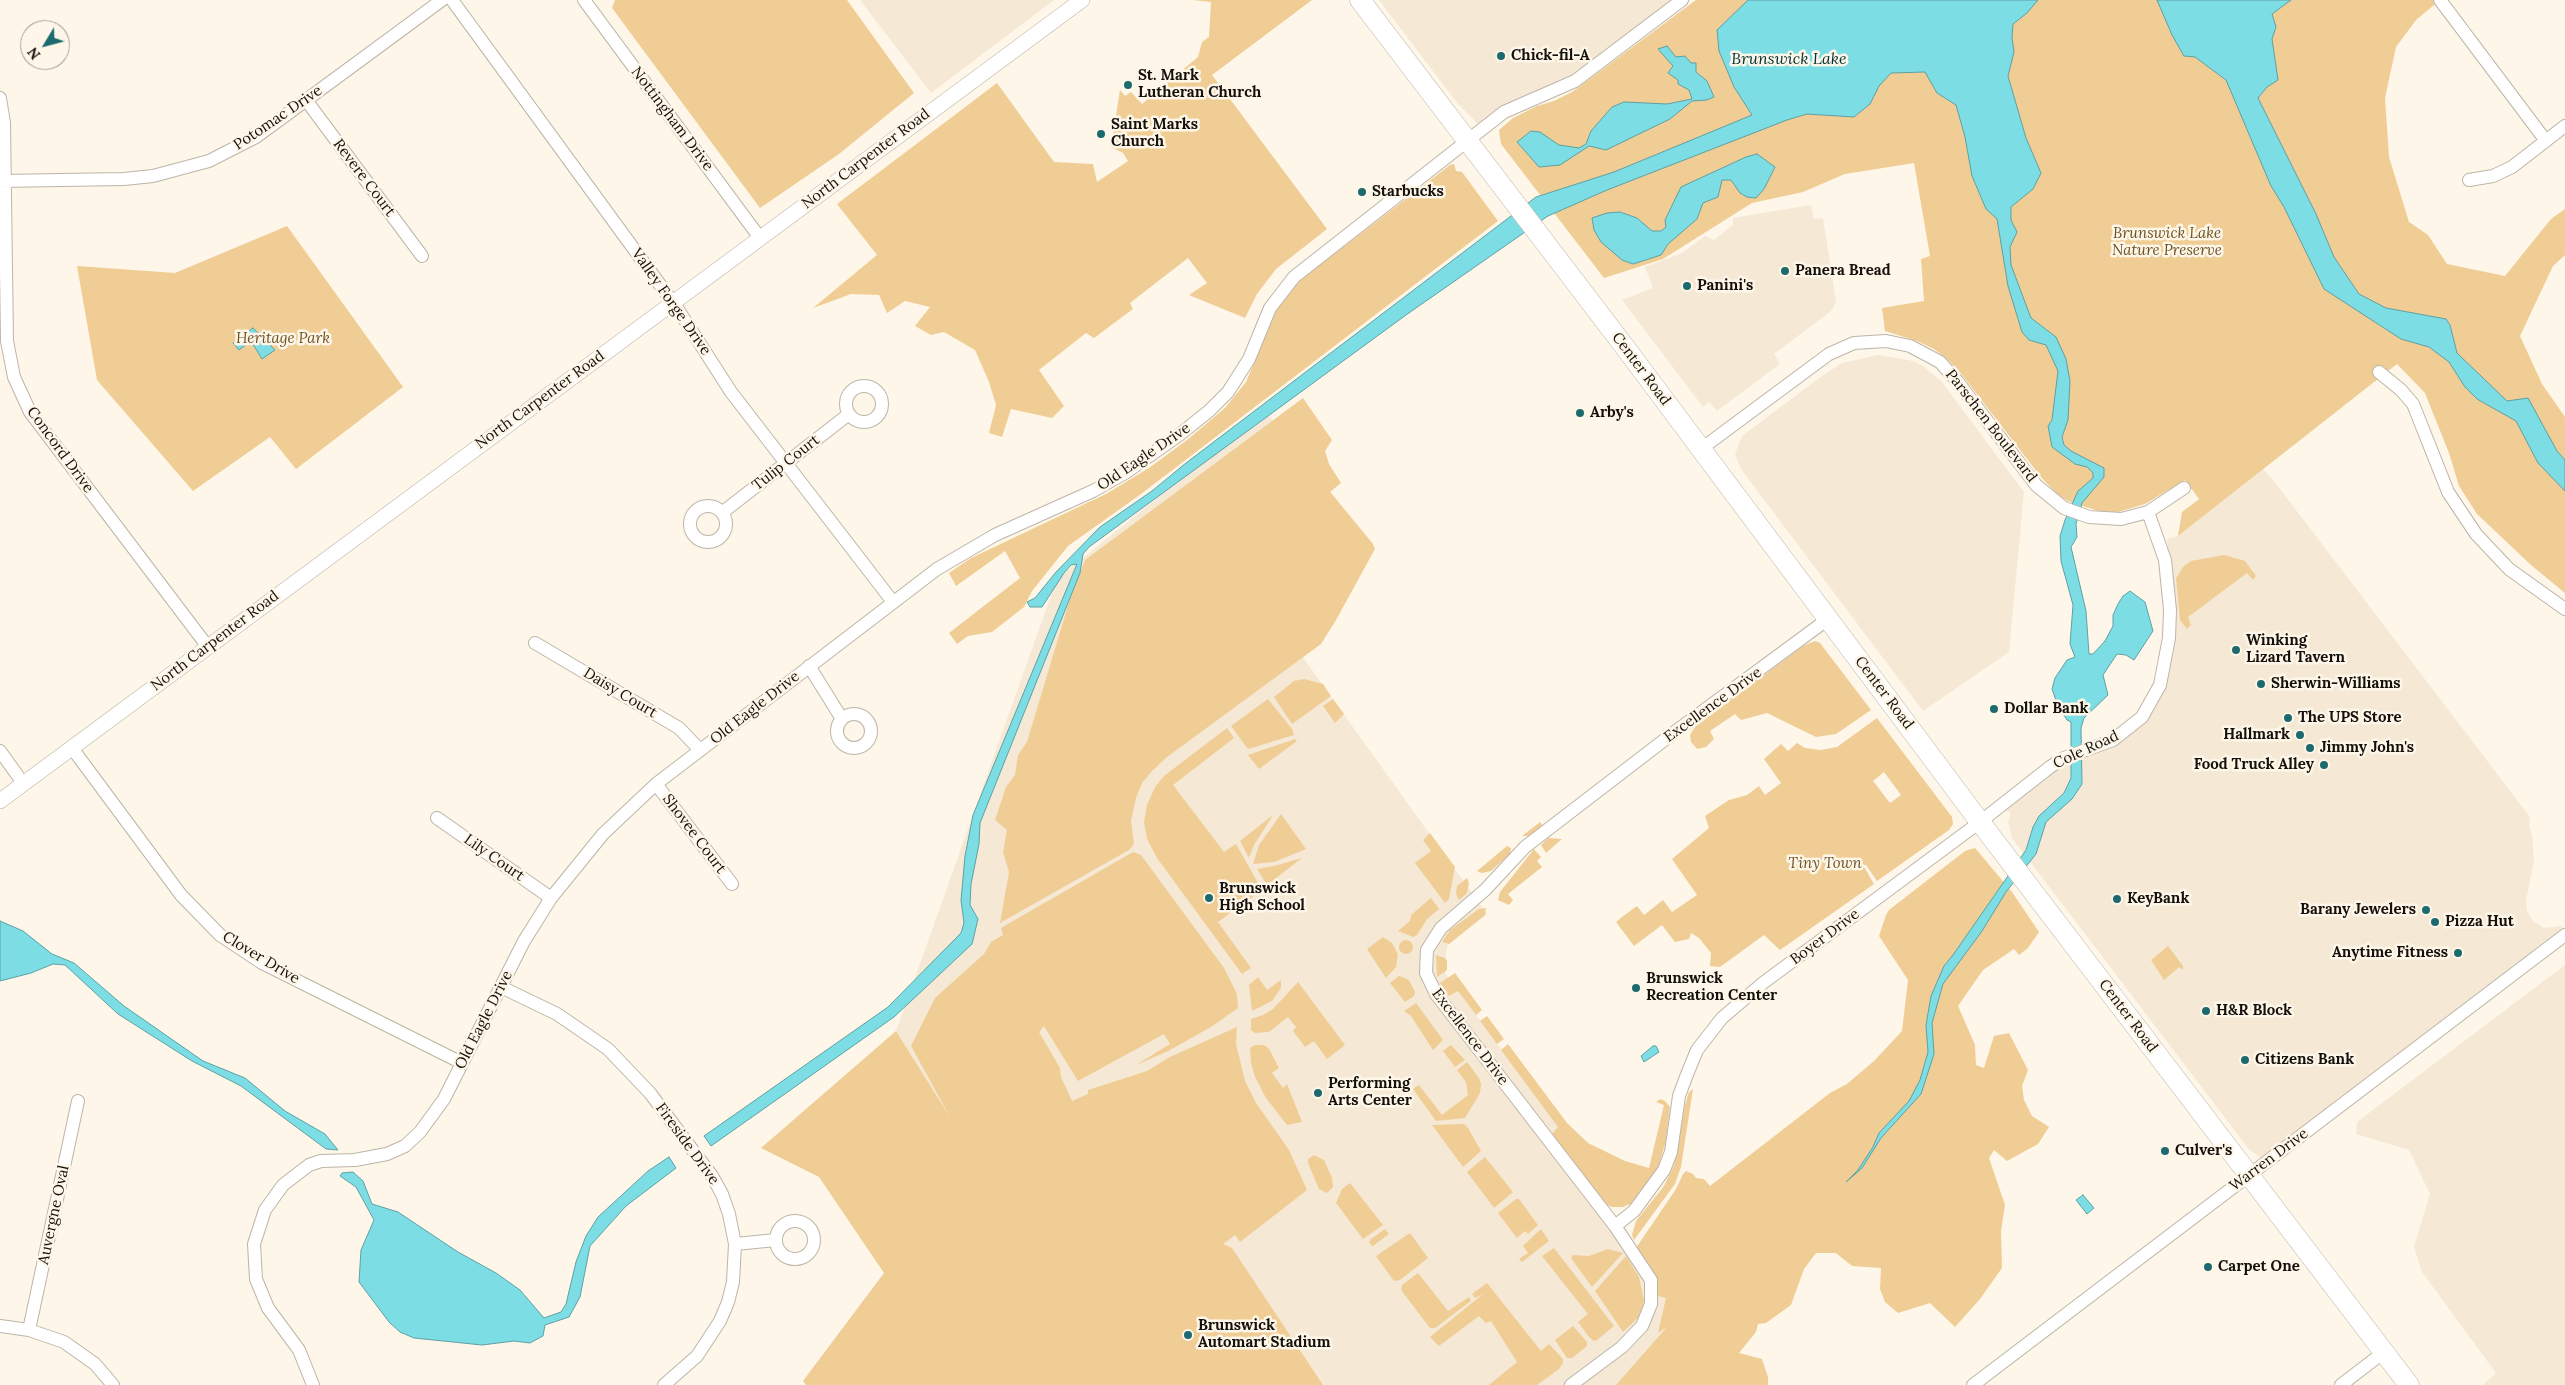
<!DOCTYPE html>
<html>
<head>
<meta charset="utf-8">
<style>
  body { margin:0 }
  #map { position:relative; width:2565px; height:1385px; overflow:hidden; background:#fef6e8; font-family:Lora,serif }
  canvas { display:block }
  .north { position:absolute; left:20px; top:20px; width:50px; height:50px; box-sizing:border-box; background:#fef6e8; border:1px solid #a09a90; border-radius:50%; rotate:233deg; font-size:14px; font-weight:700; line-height:20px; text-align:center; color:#14110c }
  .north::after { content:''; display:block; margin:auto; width:18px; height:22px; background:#1c696e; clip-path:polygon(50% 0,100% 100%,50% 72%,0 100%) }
</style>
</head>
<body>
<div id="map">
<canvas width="2565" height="1385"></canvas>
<div class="north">N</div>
</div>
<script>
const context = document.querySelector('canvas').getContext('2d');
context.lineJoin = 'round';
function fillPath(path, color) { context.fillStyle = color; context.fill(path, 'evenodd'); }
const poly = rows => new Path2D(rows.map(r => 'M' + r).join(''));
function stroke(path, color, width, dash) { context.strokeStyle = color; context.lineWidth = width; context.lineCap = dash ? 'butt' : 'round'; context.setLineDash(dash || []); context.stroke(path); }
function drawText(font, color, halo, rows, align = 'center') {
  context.font = font + ' Lora,serif'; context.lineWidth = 5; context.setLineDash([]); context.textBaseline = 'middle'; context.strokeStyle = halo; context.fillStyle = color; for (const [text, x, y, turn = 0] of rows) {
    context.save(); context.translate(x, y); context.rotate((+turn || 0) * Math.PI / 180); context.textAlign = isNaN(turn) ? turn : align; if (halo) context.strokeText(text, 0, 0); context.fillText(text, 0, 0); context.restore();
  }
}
fillPath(poly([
  [860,0,1054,0,931,93],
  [1379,0,1681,0,1575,81,1483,129,1458,104],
  [1811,205,1814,219,1823,218,1836,302,1831,311,1774,354,1780,364,1717,411,1709,402,1703,407,1622,300,1653,288,1645,267,1682,253,1705,236,1714,240,1733,225,1733,218],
  [1878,355,1913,361,1923,366,1942,382,2024,492,2009,652,1923,711,1741,469,1735,454,1742,436,1822,376,1842,363],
  [1265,411,1373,544,1302,656,1487,914,1447,946,1445,973,1559,1127,1551,1135,1687,1315,1618,1385,1031,1385,1028,1380,1012,1218,896,1031,1057,579],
  [2263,469,2277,485,2530,817,2529,825,2532,835,2534,861,2526,901,2527,911,2533,921,2544,928,2561,926,2565,930,2266,1163,2248,1148,2012,838,2008,822,2011,813,1999,807,2050,767,2098,747,2152,702,2176,606,2167,539,2178,536],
  [2565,965,2565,1385,2483,1385,2496,1373,2422,1272,2414,1247,2430,1194,2409,1150,2356,1134,2357,1122]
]), '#f5e9d5');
fillPath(poly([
  [615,0,847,0,914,93,839,154,760,208,612,8],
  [1193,0,1312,0,1212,75,1327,229,1276,269,1257,294,1245,318,1189,295,1207,283,1188,258,1130,303,1133,309,1094,338,1086,333,1039,370,1064,406,1052,418,1011,409,1002,437,989,433,996,405,989,382,975,350,944,332,931,335,915,326,930,307,905,301,887,313,879,295,851,294,813,308,877,255,837,204,997,83,1054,162,1093,164,1097,182,1128,161,1123,153,1111,147,1120,90,1125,96,1131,92,1142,104,1198,57,1202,42,1209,37,1211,2],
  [1696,0,2440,0,2416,20,2396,47,2385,98,2389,157,2409,222,2428,235,2447,264,2505,276,2551,219,2565,209,2565,255,2553,266,2520,336,2542,384,2565,417,2565,593,2531,565,2477,514,2459,486,2449,453,2425,393,2397,364,2178,536,2182,512,2199,499,2185,480,2145,504,2118,512,2099,511,2070,502,2058,495,2041,477,1959,371,1948,360,1934,349,1917,341,1885,331,1882,308,1924,301,1921,259,1930,256,1914,163,1845,174,1803,192,1752,203,1663,259,1604,278,1501,144,1499,130,1513,118,1537,106,1554,101,1572,92],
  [1454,164,1456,171,1462,172,1498,221,1141,494,1068,546,1032,591,1024,607,992,632,968,636,957,644,949,633,1020,578,1005,551,956,586,949,573,971,558,1106,494,1149,468,1187,440,1225,408,1246,382,1261,347,1268,323,1283,299,1299,281,1450,165],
  [287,226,403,387,296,469,270,437,193,491,97,380,77,266,175,273],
  [1303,398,1332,440,1325,451,1329,464,1341,483,1330,492,1373,544,1375,549,1336,620,1321,644,1167,757,1152,771,1142,783,1136,798,1131,821,1134,844,1129,850,1000,923,1009,872,1003,852,1007,830,995,820,1006,787,1015,775,1018,755,1027,742,1069,602,1085,560],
  [2224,555,2245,561,2256,576,2253,580,2247,573,2188,617,2191,625,2187,629,2180,620,2176,578,2183,567,2191,561],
  [1815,641,1820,643,1871,710,1836,734,1816,737,1767,713,1741,720,1735,714,1710,731,1714,739,1706,747,1697,749,1691,742,1690,735,1695,727,1803,646],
  [1304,679,1323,684,1331,696,1292,724,1274,697,1294,681],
  [1268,699,1292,729,1294,735,1248,749,1231,726],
  [1333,699,1344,714,1335,723,1323,706],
  [1877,718,1952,817,1953,824,1949,830,1877,881,1866,865,1863,865,1874,884,1780,950,1764,935,1720,967,1710,966,1711,953,1699,938,1691,933,1689,939,1675,942,1662,925,1634,946,1616,922,1622,917,1637,906,1644,915,1663,900,1672,912,1697,895,1672,859,1709,828,1705,816,1729,800,1747,795,1759,786,1765,795,1781,783,1764,759,1781,744,1788,751,1797,743,1805,748,1821,750,1837,747],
  [1884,772,1901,795,1890,803,1873,781],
  [1227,728,1234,738,1173,785,1224,852,1236,844,1262,890,1218,922,1251,968,1242,974,1157,858,1147,839,1144,822,1147,805,1155,787,1164,776],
  [1295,739,1297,741,1259,769,1248,755],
  [1281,814,1306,849,1274,862,1253,864,1259,845],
  [1273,815,1254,845,1249,858,1240,841],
  [1540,822,1543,826,1530,836,1522,836],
  [1430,833,1455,867,1449,899,1445,903,1415,863,1431,851,1423,840],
  [1548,838,1562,839,1546,853,1541,845],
  [1507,846,1511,848,1510,854,1491,871,1482,873,1477,871],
  [1975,848,2012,892,2039,932,2028,948,2019,955,2014,949,1983,970,1958,1006,1975,1045,1976,1065,1984,1068,1994,1036,2009,1033,2028,1070,2022,1086,2024,1100,2032,1116,2049,1127,2038,1144,2007,1161,1994,1150,1989,1158,2005,1205,2001,1231,2002,1268,1980,1299,1955,1327,1930,1303,1898,1313,1885,1302,1880,1289,1881,1268,1852,1266,1836,1253,1816,1253,1804,1269,1791,1305,1766,1323,1758,1324,1756,1332,1739,1353,1762,1359,1768,1377,1768,1385,1616,1385,1667,1327,1658,1333,1666,1298,1658,1296,1652,1269,1636,1248,1676,1189,1683,1174,1686,1171,1693,1174,1696,1178,1704,1179,1710,1186,1830,1093,1847,1084,1874,1061,1902,1031,1908,980,1879,936,1886,915,1889,910,1965,851],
  [1534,849,1541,857,1537,861,1542,867,1508,894,1513,900,1509,905,1498,900,1500,892],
  [1133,852,1141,855,1224,968,1237,994,1238,1008,1211,1027,1168,1051,1136,1065,1170,1044,1164,1034,1078,1081,1044,1026,1039,1032,1060,1068,1061,1077,1072,1101,1088,1094,1088,1090,1147,1071,1170,1057,1237,1027,1236,1044,1245,1081,1256,1103,1289,1150,1307,1190,1240,1242,1235,1235,1223,1244,1232,1248,1323,1385,806,1385,803,1381,884,1273,819,1177,761,1148,896,1031,950,1117,911,1046,935,998,984,954,991,942,1003,935,1001,928],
  [1302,858,1267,885,1257,869,1274,866],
  [1467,878,1469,883,1467,893,1459,900,1456,894,1457,886],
  [1431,898,1439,909,1427,919,1417,935,1413,937,1398,931,1410,921,1411,915],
  [1486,908,1485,915,1449,944,1442,942,1450,930,1479,909],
  [1383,937,1392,943,1398,954,1396,967,1386,978,1367,949],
  '1399 947a7 7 0 1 1 14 0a7 7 0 1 1-14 0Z',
  [2168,946,2183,966,2183,970,2179,967,2164,980,2151,960],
  [1436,955,1445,958,1447,961,1447,970,1437,977],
  [1455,973,1482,1010,1476,1015,1458,991,1449,996,1440,983],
  [1399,976,1409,980,1415,992,1414,996,1405,1002,1390,983],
  [1258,977,1267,990,1281,980,1281,988,1272,1001,1252,1011,1249,985],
  [1298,982,1345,1045,1327,1059,1314,1041,1305,1047,1293,1031,1296,1027,1288,1017,1269,1032,1255,1033,1251,1030,1251,1019,1263,1015,1273,1009],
  [1416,1003,1443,1040,1433,1050,1411,1016,1404,1011],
  [1487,1016,1504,1039,1497,1044,1480,1021],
  [1508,1044,1567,1123,1588,1143,1625,1161,1649,1168,1664,1105,1656,1102,1660,1099,1665,1101,1670,1107,1669,1115,1666,1141,1659,1165,1652,1180,1635,1202,1623,1207,1611,1207,1601,1201,1551,1135,1558,1127,1501,1050],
  [1255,1045,1264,1045,1269,1049,1279,1068,1272,1073,1283,1088,1287,1084,1302,1122,1287,1125,1266,1098,1255,1077,1251,1063,1250,1048],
  [1451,1045,1465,1060,1455,1067,1443,1051],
  [1467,1062,1479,1078,1481,1084,1480,1093,1465,1118,1436,1121,1413,1089,1419,1085,1442,1115,1468,1095,1466,1082,1457,1070],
  [1693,1089,1681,1167,1675,1184,1634,1240,1632,1235,1636,1221,1664,1186,1674,1165,1685,1105,1689,1092],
  [1464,1124,1468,1128,1481,1151,1463,1167,1432,1125],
  [1314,1155,1324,1160,1332,1178,1333,1187,1327,1193,1319,1189,1308,1163,1308,1159],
  [1485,1157,1513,1192,1494,1208,1467,1172],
  [1350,1183,1383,1225,1363,1239,1336,1203,1342,1189],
  [1516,1199,1519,1199,1538,1225,1528,1234,1525,1231,1517,1238,1498,1213],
  [1385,1229,1389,1234,1373,1246,1371,1245,1369,1242,1371,1239],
  [1541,1229,1549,1241,1522,1262,1519,1259,1528,1253,1523,1246],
  [1410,1233,1428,1258,1400,1280,1394,1281,1376,1256],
  [1554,1248,1614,1326,1597,1340,1594,1341,1589,1337,1578,1322,1588,1314,1542,1256],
  [1608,1249,1623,1253,1592,1287,1571,1258,1573,1255,1589,1256],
  [1626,1256,1639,1277,1644,1301,1640,1316,1623,1332,1595,1291],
  [1418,1273,1448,1311,1469,1297,1471,1301,1435,1328,1430,1328,1401,1290,1402,1285],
  [1487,1283,1541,1351,1549,1344,1563,1359,1563,1363,1559,1369,1537,1385,1489,1385,1517,1362,1491,1321,1486,1323,1479,1316,1439,1346,1430,1337,1483,1294,1475,1298,1472,1294],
  [1573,1326,1587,1342,1587,1346,1572,1358,1567,1358,1555,1340]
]), '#f0cd95');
const water = poly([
  [1748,0,2038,0,2027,13,2013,24,2012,38,2014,52,2008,76,2026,138,2041,173,2033,189,2011,207,2011,220,2017,232,2010,247,2011,265,2031,318,2056,337,2066,359,2070,381,2068,420,2062,437,2064,445,2071,451,2104,468,2104,477,2082,503,2076,524,2077,537,2071,547,2086,611,2089,654,2093,654,2105,641,2113,626,2113,615,2118,604,2123,596,2130,591,2145,602,2153,631,2134,660,2126,655,2117,654,2103,675,2108,695,2084,718,2081,728,2082,784,2072,799,2046,822,2036,854,2006,892,1982,931,1943,984,1932,1023,1934,1054,1921,1094,1881,1138,1862,1168,1846,1182,1858,1170,1873,1147,1879,1133,1909,1101,1920,1080,1928,1052,1926,1025,1931,996,1944,966,1953,955,2026,850,2033,827,2039,816,2064,793,2071,778,2071,722,2067,720,2058,706,2052,689,2055,678,2067,660,2075,657,2070,644,2073,605,2061,561,2060,536,2065,520,2078,491,2093,478,2093,473,2087,467,2075,464,2052,447,2048,426,2052,420,2058,371,2046,345,2029,340,2022,332,2008,286,1997,219,1986,209,1972,176,1965,137,1956,105,1937,93,1925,72,1891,73,1879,86,1870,104,1854,117,1807,114,1787,120,1607,190,1548,216,1406,315,1089,547,1083,554,1080,573,980,823,979,844,971,884,970,905,978,919,972,944,894,1017,711,1146,704,1136,888,1007,961,933,964,923,961,900,965,856,973,815,1077,564,1071,565,1064,573,1042,607,1030,607,1027,602,1035,598,1056,572,1100,527,1152,491,1186,463,1536,197,1614,172,1752,115,1734,87,1719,51,1717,30,1748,0],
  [2157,0,2291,0,2272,14,2276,27,2272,39,2278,80,2267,87,2258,98,2316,214,2334,257,2359,294,2386,308,2446,319,2450,325,2457,353,2507,401,2528,398,2557,451,2565,460,2565,491,2538,463,2516,421,2477,399,2465,387,2449,362,2429,347,2401,339,2324,289,2284,207,2271,186,2226,80,2195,57,2184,56,2172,35,2157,0],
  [1667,46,1676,57,1685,56,1691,63,1696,63,1696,72,1707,81,1714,97,1707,100,1692,101,1670,119,1606,150,1589,146,1560,165,1539,167,1517,142,1531,131,1540,132,1559,145,1579,148,1586,144,1591,131,1612,107,1624,102,1667,104,1692,99,1689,90,1678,84,1678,80,1668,73,1673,66,1658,49,1667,46],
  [1757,154,1775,167,1764,189,1756,198,1747,197,1740,193,1731,180,1722,180,1718,197,1703,203,1697,219,1668,244,1661,255,1633,264,1622,260,1601,242,1594,230,1592,218,1607,213,1620,212,1637,218,1652,231,1661,231,1666,227,1665,220,1681,187,1746,157,1757,154],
  [253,328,275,350,262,359,251,341,239,350,233,343,253,328],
  [0,921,23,931,52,954,74,963,124,1006,203,1061,245,1078,285,1111,325,1134,338,1150,326,1149,241,1086,192,1061,118,1014,65,965,53,964,31,973,0,981,0,921],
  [1653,1046,1656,1046,1659,1052,1644,1062,1641,1056,1653,1046],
  [669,1157,676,1168,626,1206,590,1246,580,1297,569,1317,545,1325,543,1336,530,1343,514,1341,482,1345,414,1338,400,1332,389,1322,359,1282,361,1250,374,1220,356,1187,340,1176,342,1173,353,1172,363,1181,372,1204,398,1212,458,1252,496,1273,520,1290,544,1318,561,1312,566,1304,576,1262,586,1236,598,1217,648,1171,669,1157],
  [2083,1195,2094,1208,2087,1214,2076,1200,2083,1195]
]);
fillPath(water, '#7ddde4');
stroke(water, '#5ea0a3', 1);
const minor = poly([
  [452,0,677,308,731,392,893,602],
  [584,0,760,238],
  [2440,0,2546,141],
  [0,98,4,123,7,341,14,377,30,412,208,647],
  [306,100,422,256],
  [2469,180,2493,176,2512,167,2565,126],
  [0,181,124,179,153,176,209,161,256,137,442,0],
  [2379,372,2401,390,2413,404,2448,492,2476,534,2509,569,2565,609],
  '846 404a18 18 0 1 1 36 0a18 18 0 1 1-36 0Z',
  [1701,449,1829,354,1854,343,1886,341,1910,346,1940,362,1957,381,2036,485,2064,508,2089,517,2121,519,2148,512,2184,488],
  '690 524a18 18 0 1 1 36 0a18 18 0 1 1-36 0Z',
  [723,512,849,414],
  [535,643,679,728,700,750],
  [809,666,842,719],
  '837 731a17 17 0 1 1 34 0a17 17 0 1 1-34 0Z',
  [72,748,181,895,220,935,262,963,462,1063],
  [0,751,23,783],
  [656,784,732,884],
  [437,818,551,898],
  [501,987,557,1014,608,1049,650,1093,712,1176,722,1194,729,1214,735,1244,733,1282,728,1302,720,1321,697,1356,664,1385],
  '776 1240a19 19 0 1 1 38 0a19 19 0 1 1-38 0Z',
  [1615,1226,1634,1211,1664,1170,1671,1152,1679,1096,1686,1077,1697,1050,1722,1018,1763,983,1980,822,2050,767,2064,758,2113,740,2142,717,2160,685,2169,638,2170,610,2165,560,2148,512],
  [735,1244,776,1240],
  [0,1326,29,1330,64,1342,95,1364,113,1385],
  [29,1330,78,1101],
  [313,1385,299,1350,268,1308,256,1279,254,1244,265,1210,283,1185,309,1165,321,1161,355,1160,387,1154,405,1146,420,1132,444,1099,524,941,551,898,603,834,656,784,937,569,995,535,1093,491,1125,473,1179,435,1209,411,1228,392,1249,359,1270,308,1294,277,1504,112,1575,81,1682,0],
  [1571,1385,1622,1347,1642,1326,1651,1304,1651,1280,1615,1226,1436,994,1426,973,1427,950,1441,928,1485,890,1525,847,1676,731,1828,619],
  [1973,1385,2565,935],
  [2341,1385,2384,1352]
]);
const tertiary = poly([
  [0,801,1082,0]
]);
const primary = poly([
  [1360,0,1624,346,1980,822,2409,1385]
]);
stroke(minor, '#bcb5a8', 14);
stroke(tertiary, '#bcb5a8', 16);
stroke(primary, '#bcb5a8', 21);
stroke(minor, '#fff', 12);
stroke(tertiary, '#fff', 15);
stroke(primary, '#fff', 20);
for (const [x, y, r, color] of [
  [1501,56,5,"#1c696e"],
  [1128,85,5,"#1c696e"],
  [1101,134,5,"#1c696e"],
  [1362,192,5,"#1c696e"],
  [1785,271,5,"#1c696e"],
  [1687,286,5,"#1c696e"],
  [1580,413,5,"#1c696e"],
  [2236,650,5,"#1c696e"],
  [2261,684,5,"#1c696e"],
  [1994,709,5,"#1c696e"],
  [2288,718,5,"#1c696e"],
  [2300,735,5,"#1c696e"],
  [2310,748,5,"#1c696e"],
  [2324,765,5,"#1c696e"],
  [1209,898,5,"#1c696e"],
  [2117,899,5,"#1c696e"],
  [2426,910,5,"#1c696e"],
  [2435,922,5,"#1c696e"],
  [2458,953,5,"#1c696e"],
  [1636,988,5,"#1c696e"],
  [2206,1011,5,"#1c696e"],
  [2245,1060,5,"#1c696e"],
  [1318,1093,5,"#1c696e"],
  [2165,1151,5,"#1c696e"],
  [2208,1267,5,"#1c696e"],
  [1188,1335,5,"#1c696e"]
]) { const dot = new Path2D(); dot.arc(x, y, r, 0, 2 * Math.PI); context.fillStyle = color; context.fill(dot); stroke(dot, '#fef6e8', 2); }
drawText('bold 15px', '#14110c', '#fef6e8', [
  ["Chick-fil-A",1511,56],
  ["St. Mark",1138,76],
  ["Lutheran Church",1138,93],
  ["Saint Marks",1111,125],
  ["Church",1111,142],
  ["Starbucks",1372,192],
  ["Panera Bread",1795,271],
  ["Panini's",1697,286],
  ["Arby's",1590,413],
  ["Winking",2246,641],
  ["Lizard Tavern",2246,658],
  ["Sherwin-Williams",2271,684],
  ["Dollar Bank",2004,709],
  ["The UPS Store",2298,718],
  ["Hallmark",2290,735,"right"],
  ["Jimmy John's",2320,748],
  ["Food Truck Alley",2314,765,"right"],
  ["Brunswick",1219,889],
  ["High School",1219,906],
  ["KeyBank",2127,899],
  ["Barany Jewelers",2416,910,"right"],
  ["Pizza Hut",2445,922],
  ["Anytime Fitness",2448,953,"right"],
  ["Brunswick",1646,979],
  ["Recreation Center",1646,996],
  ["H&R Block",2216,1011],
  ["Citizens Bank",2255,1060],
  ["Performing",1328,1084],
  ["Arts Center",1328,1101],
  ["Culver's",2175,1151],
  ["Carpet One",2218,1267],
  ["Brunswick",1198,1326],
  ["Automart Stadium",1198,1343]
], 'left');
drawText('15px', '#14110c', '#fef6e8', [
  ["Potomac Drive",278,118,-34],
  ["Nottingham Drive",672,119,53],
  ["North Carpenter Road",866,159,-37],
  ["Revere Court",364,178,53],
  ["Valley Forge Drive",671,302,55],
  ["Center Road",1641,369,53],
  ["North Carpenter Road",540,400,-36],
  ["Parschen Boulevard",1991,426,52],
  ["Concord Drive",60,450,54],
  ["Old Eagle Drive",1144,457,-34],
  ["Tulip Court",786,463,-38],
  ["North Carpenter Road",215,641,-37],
  ["Daisy Court",620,693,31],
  ["Center Road",1884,693,53],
  ["Excellence Drive",1713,705,-36],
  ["Old Eagle Drive",755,708,-38],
  ["Cole Road",2086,750,-25],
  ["Shovee Court",694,834,53],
  ["Lily Court",494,858,35],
  ["Boyer Drive",1825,937,-37],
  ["Clover Drive",261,958,31],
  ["Center Road",2128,1016,53],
  ["Old Eagle Drive",484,1020,-63],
  ["Excellence Drive",1470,1037,53],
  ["Fireside Drive",687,1144,54],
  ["Warren Drive",2269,1160,-37],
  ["Auvergne Oval",54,1215,-78]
]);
drawText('italic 15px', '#6d5324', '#fef6e8', [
  ["Brunswick Lake",2167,234],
  ["Nature Preserve",2167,251],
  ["Heritage Park",283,339],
  ["Tiny Town",1825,864]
]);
drawText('italic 16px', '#023336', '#fef6e8', [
  ["Brunswick Lake",1789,59]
]);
</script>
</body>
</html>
